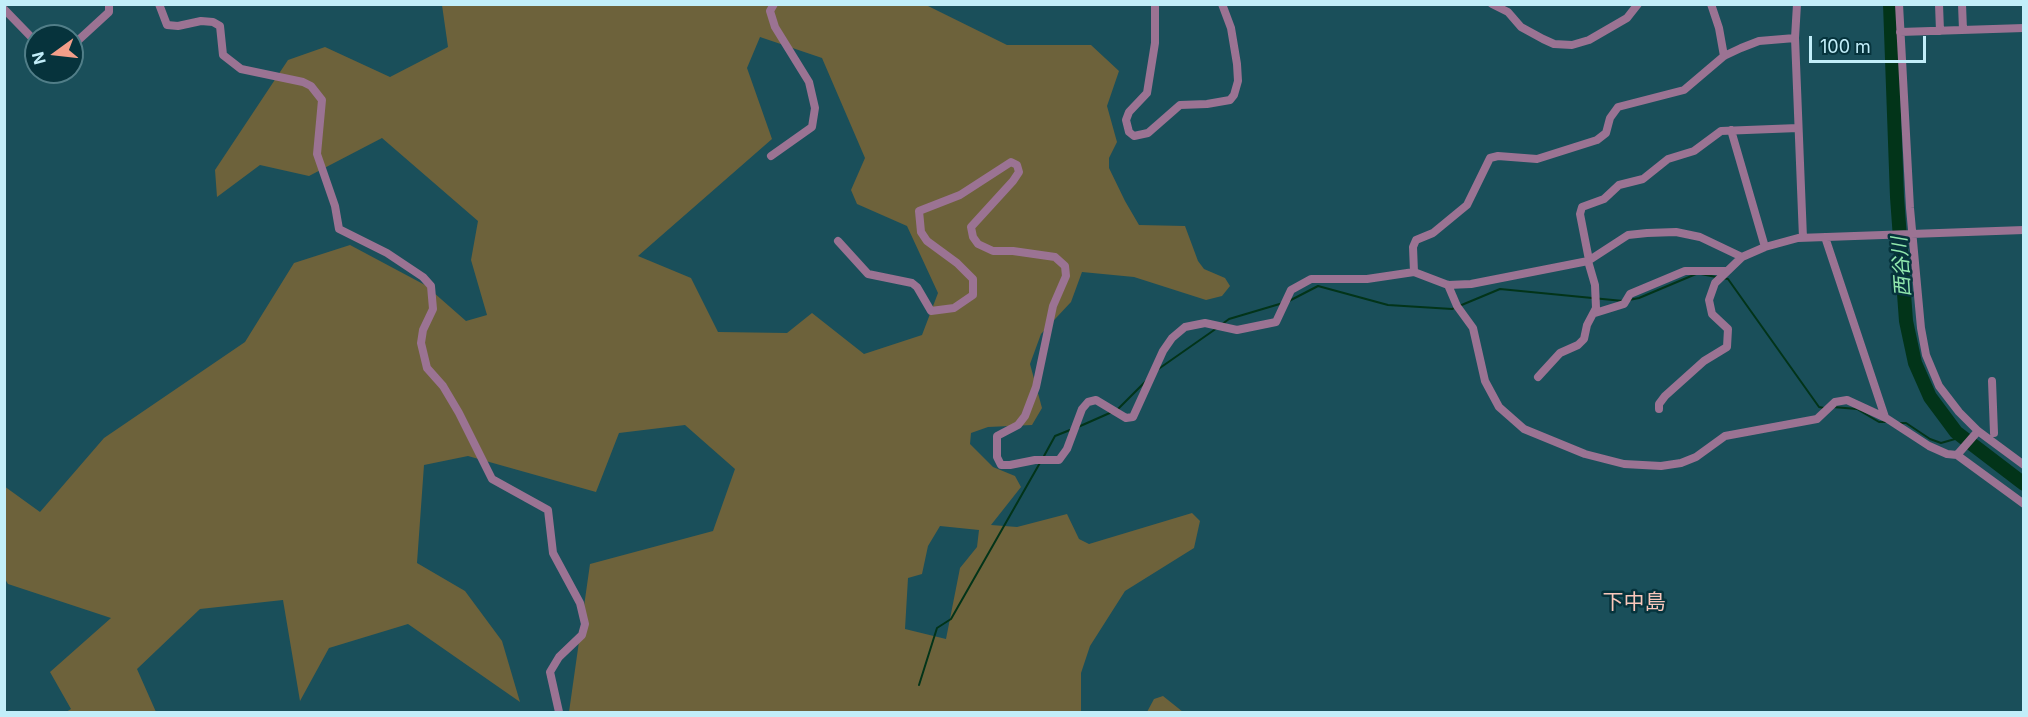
<!DOCTYPE html>
<html>
<head>
<meta charset="utf-8">
<style>
  body { margin:0 }
  #map { position:relative; width:2028px; height:717px; overflow:hidden; background:#1a4f5a; font-family:Inter,sans-serif }
  canvas { display:block }
  .frame { position:absolute; inset:0; border:6px solid #c2eef9; pointer-events:none }
  .north { position:absolute; left:24px; top:24px; width:60px; height:60px; box-sizing:border-box; background:#06333c; border:2px solid #517e88; border-radius:50%; rotate:255deg; font-size:16px; font-weight:700; line-height:24px; text-align:center; color:#c2eef9 }
  .north::after { content:''; display:block; margin:auto; width:21px; height:27px; background:#f49e89; clip-path:polygon(50% 0,100% 100%,50% 72%,0 100%) }
  .scale { position:absolute; left:1809px; top:36px; width:117px; height:27px; box-sizing:border-box; border:3px solid #c2eef9; border-top:0; padding-left:8px; font-size:18px; line-height:21px; white-space:nowrap; color:#c2eef9; -webkit-text-stroke:4px #06333c; paint-order:stroke }
</style>
</head>
<body>
<div id="map">
<canvas width="2028" height="717"></canvas>
<div class="frame"></div>
<div class="north">N</div>
<div class="scale">100 m</div>
</div>
<script>
const context = document.querySelector('canvas').getContext('2d');
context.lineJoin = 'round';
function fillPath(path, color) { context.fillStyle = color; context.fill(path, 'evenodd'); }
const poly = rows => new Path2D(rows.map(r => 'M' + r).join(''));
function stroke(path, color, width, dash) { context.strokeStyle = color; context.lineWidth = width; context.lineCap = dash ? 'butt' : 'round'; context.setLineDash(dash || []); context.stroke(path); }
function drawText(font, color, halo, rows, align = 'center') {
  context.font = font + ' Inter,"Noto Sans JP",sans-serif'; context.lineWidth = 5; context.setLineDash([]); context.textBaseline = 'middle'; context.strokeStyle = halo; context.fillStyle = color; for (const [text, x, y, turn = 0] of rows) {
    context.save(); context.translate(x, y); context.rotate((+turn || 0) * Math.PI / 180); context.textAlign = isNaN(turn) ? turn : align; if (halo) context.strokeText(text, 0, 0); context.fillText(text, 0, 0); context.restore();
  }
}
fillPath(poly([
  [442,5,926,5,1007,45,1091,45,1119,71,1107,106,1117,142,1109,158,1109,168,1125,201,1139,225,1185,226,1198,261,1204,269,1225,278,1230,286,1222,296,1206,300,1134,277,1082,272,1071,302,1041,334,1030,364,1042,408,1032,425,988,427,971,433,970,444,993,467,1015,476,1021,487,991,525,1017,527,1067,514,1079,539,1089,544,1192,513,1200,521,1194,548,1125,591,1090,646,1081,673,1081,712,569,712,590,564,713,531,735,469,685,425,619,433,596,492,468,456,424,465,417,563,465,591,502,641,520,702,408,624,329,648,300,701,283,600,200,609,137,669,156,712,66,712,71,709,50,672,111,618,8,584,5,579,4,486,40,512,104,438,245,342,294,263,350,245,425,285,466,321,487,315,471,260,478,221,382,138,309,176,260,165,217,197,215,170,288,60,325,47,390,77,448,47],
  [760,37,822,58,865,158,851,190,857,204,907,226,938,293,922,335,864,354,812,313,787,333,718,332,691,278,638,256,772,139,747,68],
  [940,526,979,530,977,547,960,568,946,639,905,629,908,578,922,574,928,546],
  [1163,696,1183,712,1147,712,1154,699]
]), '#6d623b');
stroke(poly([
  [1701,274,1716,277],
  [1722,278,1728,279,1819,407,1824,408],
  [1629,300,1639,298,1696,274],
  [1289,301,1318,286,1388,305,1452,309,1500,289,1623,301],
  [1221,325,1229,319,1283,303],
  [1157,370,1217,328],
  [1833,407,1857,409,1879,422,1886,422],
  [1117,410,1147,380],
  [1898,423,1906,423,1930,439,1941,443,1962,437],
  [1078,427,1112,412],
  [1044,456,1055,436,1070,430],
  [919,685,937,628,951,619,1041,461]
]), '#023419', 2);
stroke(poly([
  [1890,4,1897,197,1906,321,1915,363,1930,397,1956,432,2024,484]
]), '#023419', 14);
stroke(poly([
  [159,4,167,25,178,26,201,21,213,22,220,26,223,55,241,69,303,82,311,86,322,100,317,154,335,206,339,229,387,253,423,277,431,286,433,309,423,330,421,343,427,368,443,386,459,413,492,479,548,510,553,553,580,603,585,624,582,635,559,657,550,672,559,712],
  [1155,4,1155,43,1147,93,1129,112,1126,120,1129,132,1134,136,1148,133,1180,105,1207,104,1230,100,1234,95,1238,81,1237,64,1231,28,1222,4],
  [1492,4,1508,12,1521,27,1543,39,1554,44,1572,45,1589,40,1627,18,1638,4],
  [1711,4,1719,28,1724,56],
  [1797,4,1795,38,1803,238],
  [1899,4,1910,208,1921,328,1926,355,1939,386,1959,412,1978,431,2024,465],
  [1939,4,1940,31],
  [1962,4,1963,30],
  [4,9,36,42],
  [1900,32,2024,28],
  [72,46,109,12,109,4],
  [1731,130,1765,247],
  [771,156,812,127,815,108,809,82,775,27,770,11,774,4],
  [1825,237,1885,417],
  [838,241,868,274,912,283,917,287,931,311,954,308,973,295,973,279,957,263,927,241,921,232,919,211,960,195,1011,162,1017,165,1019,172,1013,181,971,227,973,237,978,244,993,251,1013,251,1055,257,1065,266,1066,276,1053,306,1036,387,1025,416,1018,425,997,436,997,457,1001,465,1010,465,1035,460,1059,460,1067,449,1082,409,1088,402,1096,400,1126,418,1133,417,1163,351,1172,338,1185,327,1205,323,1237,330,1276,322,1291,290,1311,279,1367,279,1414,272,1448,285,1471,284,1588,261,1628,235,1647,233,1676,232,1700,237,1742,257],
  [1589,260,1580,214,1582,207,1604,199,1619,185,1643,179,1668,159,1694,151,1721,131,1798,128],
  [1414,272,1413,247,1416,240,1433,233,1467,205,1490,158,1498,156,1537,159,1597,140,1606,133,1610,118,1618,107,1684,90,1724,56,1741,48,1759,41,1795,38],
  [1448,285,1457,306,1473,328,1485,381,1499,407,1524,429,1585,454,1624,464,1661,466,1681,463,1696,457,1725,436,1817,419,1835,402,1847,400,1886,418,1929,446,1947,454,1957,455,2024,504],
  [1595,313,1624,304,1630,294,1685,271,1726,271],
  [1538,377,1560,353,1578,345,1584,339,1587,325,1596,308,1595,285,1588,261],
  [1992,381,1994,433],
  [1659,409,1659,404,1665,396,1704,361,1727,347,1728,329,1712,314,1709,300,1715,283,1742,257,1765,247,1798,238,2024,230],
  [1957,455,1978,431]
]), '#9b7393', 8);
drawText('italic 20px', '#91e8ad', '#06333c', [
  ["西谷川",1902,267,-94]
]);
drawText('21px', '#f9c7bb', '#06333c', [
  ["下中島",1634,603]
]);
</script>
</body>
</html>
